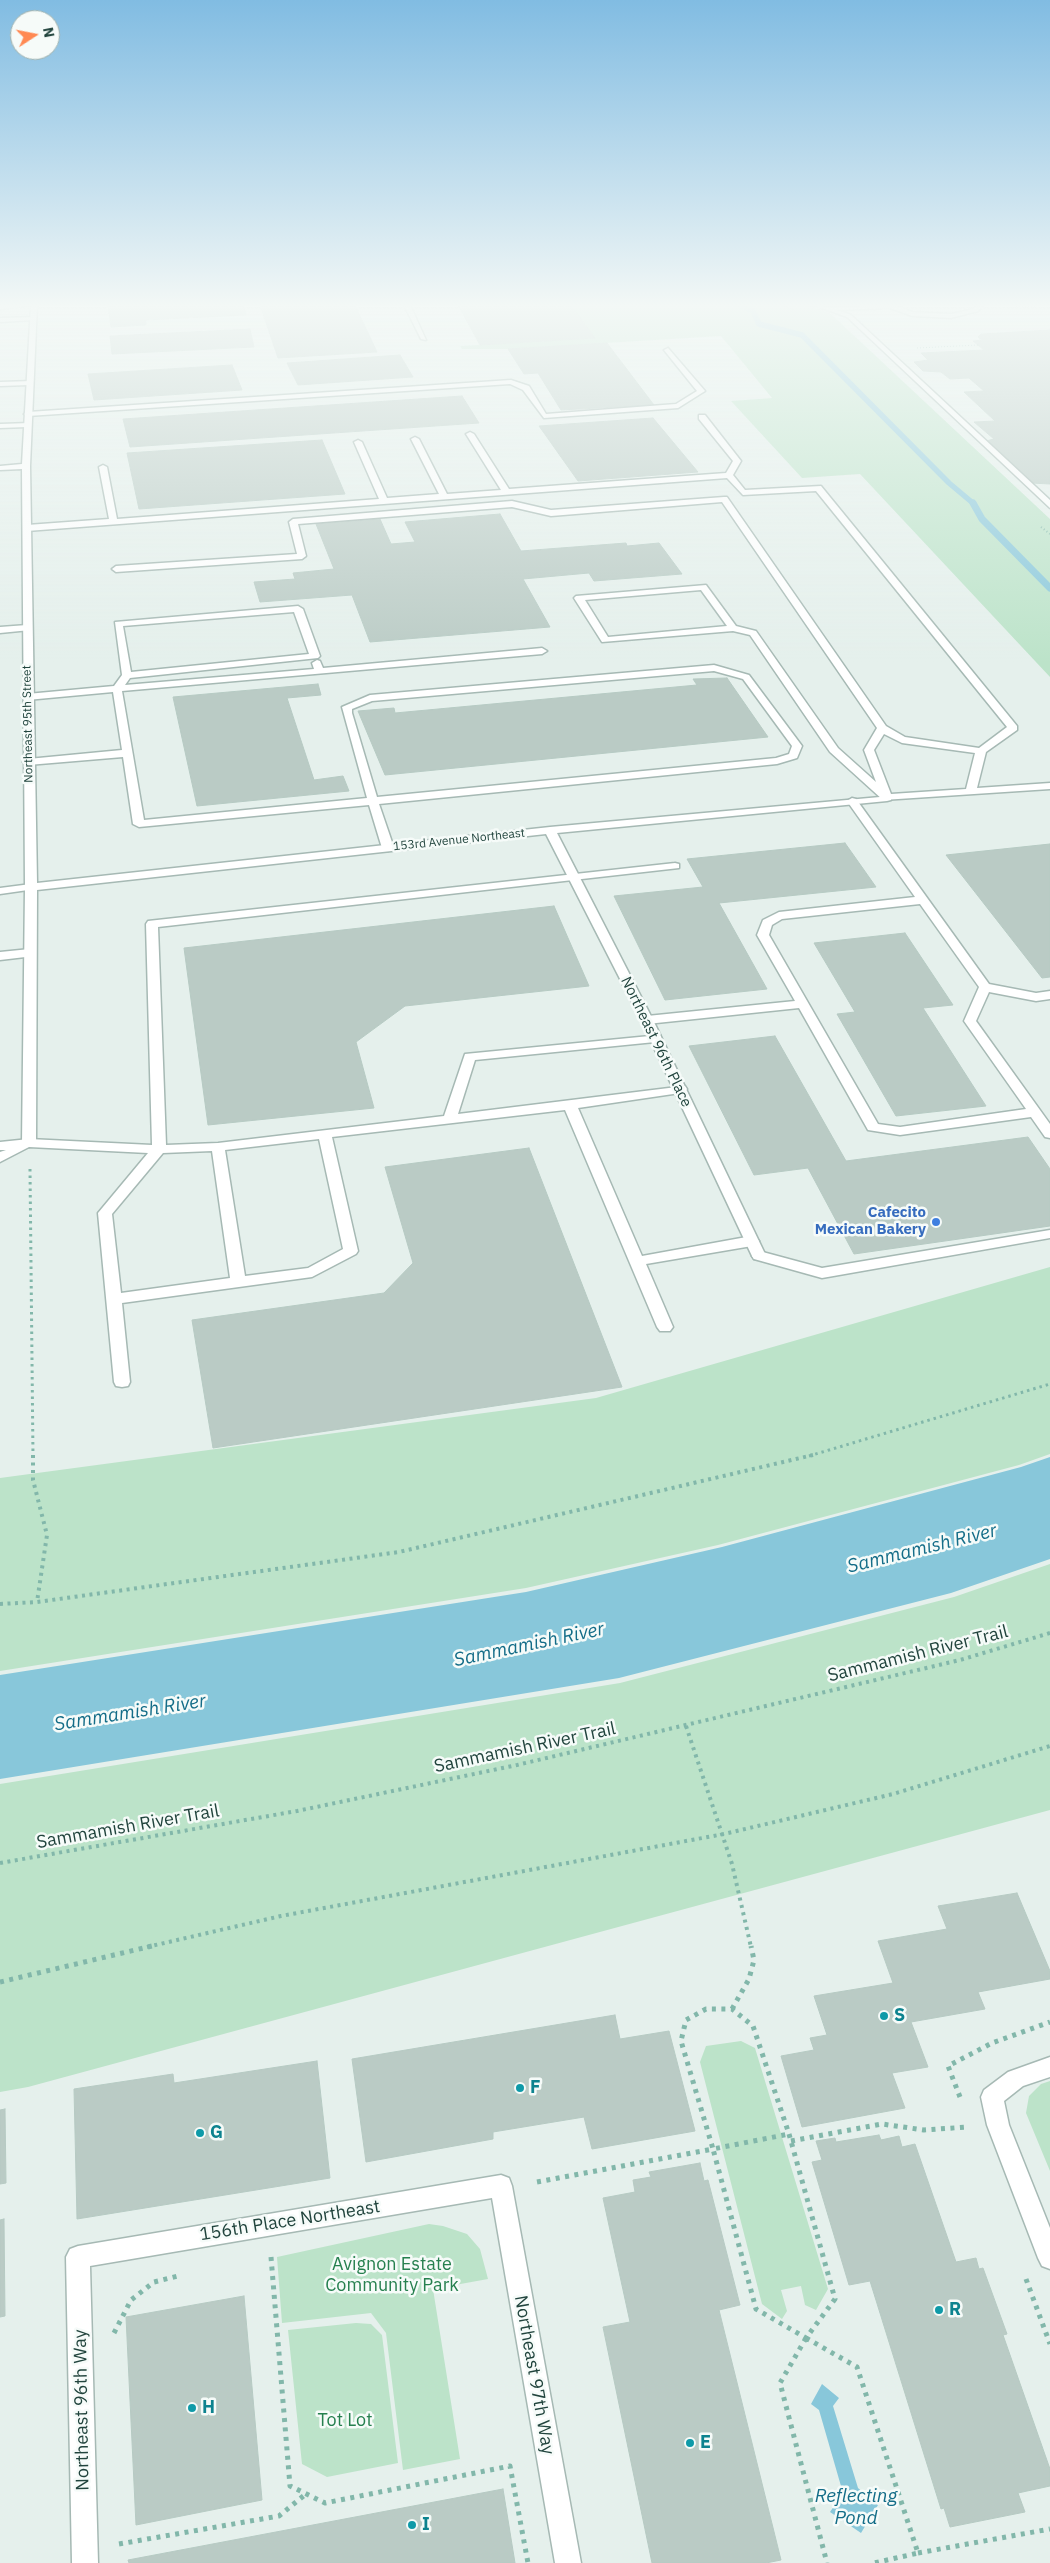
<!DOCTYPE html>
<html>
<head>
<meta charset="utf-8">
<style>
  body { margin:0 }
  #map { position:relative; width:1050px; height:2563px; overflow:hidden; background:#e5f0ec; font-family:"IBM Plex Sans",sans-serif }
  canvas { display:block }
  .north { position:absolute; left:10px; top:10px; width:50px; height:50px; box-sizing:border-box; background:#f6fbf9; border:1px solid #a1b2ae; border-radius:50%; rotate:79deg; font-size:14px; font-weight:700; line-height:20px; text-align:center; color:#21443d }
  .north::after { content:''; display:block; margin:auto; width:18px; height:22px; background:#ff8953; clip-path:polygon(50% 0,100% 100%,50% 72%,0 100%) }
</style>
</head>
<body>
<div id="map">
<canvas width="1050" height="2563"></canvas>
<div class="north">N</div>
</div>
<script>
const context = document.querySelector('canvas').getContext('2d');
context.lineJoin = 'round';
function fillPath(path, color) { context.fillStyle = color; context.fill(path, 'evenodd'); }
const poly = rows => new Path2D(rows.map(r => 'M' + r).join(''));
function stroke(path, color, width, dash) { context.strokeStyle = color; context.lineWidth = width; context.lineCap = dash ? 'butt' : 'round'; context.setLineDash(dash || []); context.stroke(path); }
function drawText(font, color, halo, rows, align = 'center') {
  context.font = font + ' "IBM Plex Sans",sans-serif'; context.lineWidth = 5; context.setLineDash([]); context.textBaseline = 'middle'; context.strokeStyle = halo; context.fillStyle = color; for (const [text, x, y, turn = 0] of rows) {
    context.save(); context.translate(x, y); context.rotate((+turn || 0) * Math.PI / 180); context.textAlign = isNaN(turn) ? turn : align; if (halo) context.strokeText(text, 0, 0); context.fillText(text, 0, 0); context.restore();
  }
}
fillPath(poly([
  [571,305,808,305,831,314,1050,519,1050,677,860,474,802,478,731,401,772,398,721,336,508,349,462,349,460,346,595,338],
  [1050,1267,1050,1454,1019,1465,718,1545,526,1588,0,1671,0,1478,596,1398],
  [1050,1564,1050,1810,28,2087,0,2092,0,1784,620,1683,954,1597],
  [741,2041,755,2048,828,2289,816,2310,805,2305,801,2286,781,2290,787,2311,782,2319,762,2304,700,2062,706,2046],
  [1050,2081,1050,2171,1026,2113,1029,2096,1041,2084],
  [429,2224,443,2226,467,2234,480,2249,488,2279,433,2289,460,2459,403,2470,386,2333,371,2313,282,2323,277,2257],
  [356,2323,371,2324,382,2335,398,2463,327,2477,302,2464,288,2330]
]), '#bce3c9');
fillPath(poly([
  [1050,1457,1050,1559,951,1593,619,1678,0,1779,0,1675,526,1592,722,1547,1021,1467],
  [822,2384,839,2398,833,2406,858,2488,878,2505,861,2533,830,2512,843,2493,819,2410,811,2404]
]), '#88c7da');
stroke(poly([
  [740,305,753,311,759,324,802,335,949,483,974,504]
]), '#88c7da', 5.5);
stroke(poly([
  [973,503,982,519,1050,588]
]), '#88c7da', 7);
const building = poly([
  [129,305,243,305,246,315,146,320,146,325,111,327,108,306,129,305],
  [260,305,355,305,377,352,278,358,260,305],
  [458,305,571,305,595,338,480,345,458,305],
  [250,329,254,347,112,354,110,336,250,329],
  [1050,330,1050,484,1031,483,986,441,994,439,974,422,995,421,964,392,984,391,969,378,950,379,941,372,923,371,914,362,928,360,921,353,984,350,973,341,982,340,978,337,981,334,1050,330],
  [607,343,654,405,561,410,538,373,524,374,508,349,607,343],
  [400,355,413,377,298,385,287,363,400,355],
  [232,365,242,390,94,400,88,374,232,365],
  [462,396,479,423,130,447,123,419,462,396],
  [653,418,698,472,578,481,539,426,653,418],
  [322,440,345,494,139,509,127,453,322,440],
  [500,514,521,551,626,543,627,546,659,543,682,574,594,581,589,573,523,579,550,627,370,642,352,595,260,602,254,582,295,579,293,573,334,569,316,524,380,519,391,544,415,542,405,522,500,514],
  [727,678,768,737,385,775,358,711,394,708,395,713,697,685,693,679,727,678],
  [318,684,321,695,287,698,314,780,343,776,349,791,197,806,173,697,318,684],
  [845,843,876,887,719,903,767,989,665,1000,614,896,703,887,687,859,845,843],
  [1050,844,1050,977,1042,978,946,855,1050,844],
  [554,906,589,986,405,1006,356,1042,374,1108,208,1125,184,948,554,906],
  [905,933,953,1005,923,1008,986,1106,896,1116,837,1014,855,1012,814,943,905,933],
  [775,1036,846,1161,1028,1137,1050,1169,1050,1226,854,1254,808,1168,754,1175,689,1046,775,1036],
  [529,1148,622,1387,213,1448,192,1320,384,1293,413,1263,385,1167,529,1148],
  [1017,1893,1050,1971,1050,1979,978,1992,985,2009,911,2022,928,2067,892,2073,905,2108,802,2127,781,2056,814,2050,810,2038,827,2035,814,1996,893,1983,878,1941,947,1929,938,1906,1017,1893],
  [615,2015,620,2039,669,2031,695,2131,592,2149,584,2117,493,2132,493,2139,366,2162,352,2059,615,2015],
  [317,2061,330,2178,77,2219,74,2089,173,2074,174,2083,317,2061],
  [5,2109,6,2183,0,2184,0,2110,5,2109],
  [879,2135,881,2140,899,2136,902,2147,915,2144,956,2262,976,2258,979,2269,983,2268,1007,2334,1003,2335,1050,2469,1050,2486,1018,2493,1025,2512,950,2527,944,2508,941,2509,870,2281,849,2285,812,2162,822,2160,816,2141,835,2138,836,2142,879,2135],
  [700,2163,704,2181,708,2180,740,2305,719,2310,781,2560,766,2563,652,2563,603,2327,630,2322,603,2198,635,2192,633,2180,651,2177,649,2172,700,2163],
  [4,2219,5,2316,0,2317,0,2220,4,2219],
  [244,2296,262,2500,136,2525,126,2317,244,2296],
  [503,2489,515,2563,129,2563,128,2560,503,2489]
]);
fillPath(building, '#bacbc5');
stroke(building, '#b6cac3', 1);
const service = poly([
  [0,305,33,305,0,309,0,305],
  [404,305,410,305,426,340,421,339,404,305],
  [813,305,831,308,895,305,912,312,951,314,974,309,977,305,983,305,978,311,951,318,912,316,890,308,837,310,851,315,1050,500,1050,508,847,317,813,305],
  [36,317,34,320,0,322,0,318,36,317],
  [668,348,705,391,678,408,544,418,523,390,510,384,28,416,24,414,28,412,511,380,529,386,546,414,676,404,697,391,664,350,668,348],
  [32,381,29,385,0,386,0,382,32,381],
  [699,415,705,415,741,461,733,475,745,490,821,486,1017,726,1017,730,986,752,977,788,1050,783,1050,789,883,800,830,752,750,635,733,631,602,642,574,598,576,596,706,585,736,626,756,631,838,748,876,782,864,750,877,728,722,502,551,516,512,507,298,524,306,556,302,559,116,572,112,569,116,566,297,554,289,522,293,519,512,501,551,510,724,497,727,497,886,726,905,737,979,748,1007,727,816,491,743,495,727,478,27,531,23,528,27,525,109,519,99,467,103,465,107,467,117,519,379,499,354,442,358,440,362,442,387,498,439,494,411,439,415,437,419,439,447,494,501,490,466,434,470,432,474,434,509,489,726,473,733,461,699,419,699,415],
  [701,590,727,626,608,637,585,600,701,590],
  [884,734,902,743,975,753,966,789,891,794,874,750,884,734],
  [30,423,30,427,27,427,0,428,0,424,30,423],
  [298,606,303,609,320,656,318,658,130,678,125,685,314,669,312,663,317,660,320,661,323,668,542,648,547,651,542,654,122,691,144,820,367,798,342,707,370,695,714,665,749,675,802,746,797,758,777,764,379,804,394,848,388,851,382,848,369,805,139,827,133,824,123,757,28,765,23,762,28,759,122,750,113,692,27,700,22,697,27,694,114,686,122,675,115,622,298,606],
  [294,612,309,654,131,672,123,626,294,612],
  [714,671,743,679,792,746,789,754,776,758,377,797,352,713,352,709,372,701,714,671],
  [27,625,30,626,30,630,0,633,0,627,27,625],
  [852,798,856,799,989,984,1036,993,1050,991,1050,999,1036,1001,989,992,976,1021,1050,1124,1050,1138,1045,1137,1031,1117,900,1135,868,1130,799,1008,647,1024,641,1020,647,1016,795,1001,757,935,763,920,779,912,915,897,847,801,852,798],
  [920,904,979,987,964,1021,1026,1109,900,1127,878,1124,769,935,772,925,782,919,920,904],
  [675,863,679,864,679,868,158,927,166,1145,218,1143,444,1116,465,1054,660,1035,661,1038,655,1042,475,1060,458,1114,685,1086,687,1089,685,1092,680,1093,578,1108,642,1256,752,1236,759,1241,752,1246,646,1264,673,1327,670,1331,660,1331,657,1327,565,1110,332,1137,358,1251,356,1254,312,1277,122,1303,130,1382,128,1386,122,1387,116,1386,114,1382,98,1213,148,1153,29,1147,0,1162,0,1152,6,1150,0,1150,0,1142,29,1139,152,1145,146,924,148,921,675,863],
  [319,1139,343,1249,308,1268,245,1276,225,1150,319,1139],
  [212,1151,230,1278,121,1293,112,1214,163,1153,212,1151],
  [31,884,35,885,35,889,0,894,0,888,31,884],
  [30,949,36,953,34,956,0,960,0,952,30,949],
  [1050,1230,1050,1238,822,1278,754,1259,752,1256,759,1251,822,1268,1050,1230]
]);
const minor = poly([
  [31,305,37,305,30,466,37,883,550,827,891,796,891,800,887,801,557,833,653,1020,766,1256,764,1259,754,1259,752,1256,641,1020,546,834,37,890,36,1143,29,1147,24,1146,22,1143,25,887,22,469,0,470,0,466,22,464,31,305],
  [1050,2057,1050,2077,1023,2086,1004,2101,1009,2125,1050,2228,1050,2269,1042,2266,1038,2258,987,2125,981,2097,984,2090,1008,2072,1050,2057],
  [501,2175,509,2178,512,2186,581,2563,555,2563,492,2198,90,2266,98,2563,72,2563,66,2257,70,2249,78,2246,501,2175]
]);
stroke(service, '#a6b9b4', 3);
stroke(minor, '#a6b9b4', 3);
stroke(poly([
  [781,305,795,310],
  [1001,308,1050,305],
  [917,348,978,345]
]), '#82b7aa', 1, [1, 2]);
stroke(poly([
  [1041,527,1050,534]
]), '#82b7aa', 2, [1, 2.5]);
stroke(poly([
  [30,1169,33,1456],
  [809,1456,1050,1384]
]), '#82b7aa', 3, [2.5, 4]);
stroke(poly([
  [33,1455,33,1480,47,1535,37,1602],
  [0,1604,37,1602,399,1552,813,1455],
  [686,1726,732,1864,751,1947],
  [0,1863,297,1811,517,1765,960,1660,1050,1633],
  [147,1947,281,1916,724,1834,893,1794,1050,1746]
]), '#82b7aa', 4, [3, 4.5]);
stroke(poly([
  [0,1982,152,1946],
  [732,2009,749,1979,754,1960,751,1946],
  [960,2097,948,2066,992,2043,1050,2022],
  [789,2134,835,2299,806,2338,756,2309,713,2149,789,2134],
  [791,2141,882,2124,924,2130,967,2127],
  [537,2182,713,2149,681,2041,686,2020,706,2009,732,2009,753,2026,789,2134],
  [271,2257,290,2486,325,2503,510,2466,528,2563],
  [1026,2279,1050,2344],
  [114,2333,131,2300,154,2282,178,2276],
  [806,2338,857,2367,918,2553,874,2563],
  [806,2338,780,2383,827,2563],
  [119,2544,279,2516,307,2493],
  [918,2553,1050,2529]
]), '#82b7aa', 5, [4, 5.5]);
fillPath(service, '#fff');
fillPath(minor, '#fff');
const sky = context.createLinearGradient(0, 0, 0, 664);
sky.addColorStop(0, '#81bce2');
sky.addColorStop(0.46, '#f3f8f6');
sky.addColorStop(1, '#f3f8f600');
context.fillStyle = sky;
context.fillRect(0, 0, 1050, 664);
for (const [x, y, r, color] of [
  [936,1222,5,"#3f7fe0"],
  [884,2016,5,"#0f9aa8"],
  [520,2088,5,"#0f9aa8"],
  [200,2133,5,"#0f9aa8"],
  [939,2310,5,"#0f9aa8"],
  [192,2408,5,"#0f9aa8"],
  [690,2443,5,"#0f9aa8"],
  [412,2525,5,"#0f9aa8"]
]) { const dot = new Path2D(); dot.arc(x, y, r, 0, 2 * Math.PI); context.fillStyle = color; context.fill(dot); stroke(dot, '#f6fbf9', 2); }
drawText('12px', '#21443d', '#f6fbf9', [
  ["Northeast 95th Street",28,724,-91],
  ["153rd Avenue Northeast",459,840,-6]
]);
drawText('15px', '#21443d', '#f6fbf9', [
  ["Northeast 96th Place",656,1042,64]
]);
drawText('bold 15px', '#366cbe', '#f6fbf9', [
  ["Cafecito",926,1213],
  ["Mexican Bakery",926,1230]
], 'right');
drawText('18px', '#21443d', '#f6fbf9', [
  ["Sammamish River Trail",918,1654,-14],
  ["Sammamish River Trail",525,1748,-12],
  ["Sammamish River Trail",128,1827,-10],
  ["156th Place Northeast",290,2221,-9],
  ["Northeast 97th Way",534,2375,80],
  ["Northeast 96th Way",82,2410,-91]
]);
drawText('bold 18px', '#0d838f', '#f6fbf9', [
  ["S",894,2016],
  ["F",530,2088],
  ["G",210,2133],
  ["R",949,2310],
  ["H",202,2408],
  ["E",700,2443],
  ["I",422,2525]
], 'left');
drawText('18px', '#26804f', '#f6fbf9', [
  ["Avignon Estate",392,2265],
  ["Community Park",392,2286],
  ["Tot Lot",345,2421]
]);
drawText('italic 19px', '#146d88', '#f6fbf9', [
  ["Sammamish River",922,1549,-14],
  ["Sammamish River",529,1645,-12],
  ["Sammamish River",130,1713,-9],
  ["Reflecting",856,2497],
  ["Pond",856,2519]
]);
</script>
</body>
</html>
